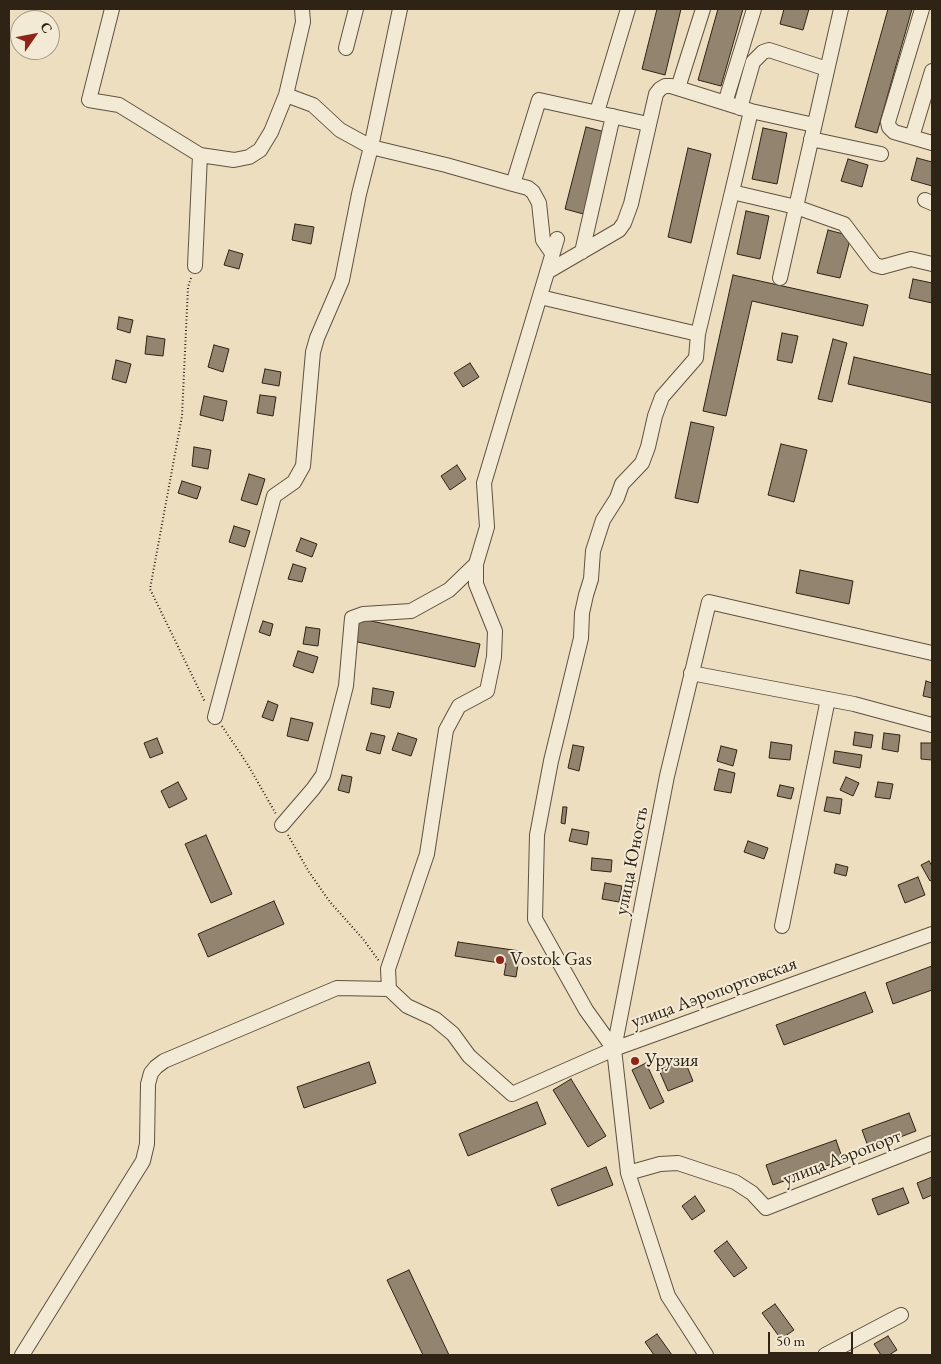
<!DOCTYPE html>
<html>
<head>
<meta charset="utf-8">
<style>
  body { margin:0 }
  #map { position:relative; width:941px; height:1364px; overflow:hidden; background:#eddec0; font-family:"EB Garamond",serif }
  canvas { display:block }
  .frame { position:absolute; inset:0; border:10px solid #2f2315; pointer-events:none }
  .north { position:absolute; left:10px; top:10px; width:50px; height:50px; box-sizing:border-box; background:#f3ead6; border:1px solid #a59a89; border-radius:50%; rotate:57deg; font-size:14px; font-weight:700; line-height:20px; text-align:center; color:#2f2315 }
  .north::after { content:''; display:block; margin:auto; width:18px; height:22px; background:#8f2418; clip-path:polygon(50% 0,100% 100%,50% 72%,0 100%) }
  .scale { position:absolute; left:768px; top:1332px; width:85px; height:22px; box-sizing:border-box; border:2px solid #2f2315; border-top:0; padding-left:6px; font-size:15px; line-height:18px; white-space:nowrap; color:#2f2315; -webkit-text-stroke:4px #f3ead6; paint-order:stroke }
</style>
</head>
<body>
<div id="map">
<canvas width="941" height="1364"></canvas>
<div class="frame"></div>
<div class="north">С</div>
<div class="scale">50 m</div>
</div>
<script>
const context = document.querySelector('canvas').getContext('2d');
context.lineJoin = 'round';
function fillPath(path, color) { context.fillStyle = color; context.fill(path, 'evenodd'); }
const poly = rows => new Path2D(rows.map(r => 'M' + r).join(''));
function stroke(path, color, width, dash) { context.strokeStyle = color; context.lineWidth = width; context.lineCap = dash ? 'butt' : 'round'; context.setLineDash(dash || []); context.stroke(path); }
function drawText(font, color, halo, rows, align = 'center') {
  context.font = font + ' "EB Garamond",serif'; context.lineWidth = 4; context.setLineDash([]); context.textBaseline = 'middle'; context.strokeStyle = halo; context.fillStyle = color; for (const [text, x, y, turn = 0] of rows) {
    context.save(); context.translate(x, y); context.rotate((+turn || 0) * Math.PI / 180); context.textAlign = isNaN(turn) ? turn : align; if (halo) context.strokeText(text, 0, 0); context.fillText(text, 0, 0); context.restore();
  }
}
const building = poly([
  [657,9,681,9,665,75,642,69,657,9],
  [718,9,743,9,721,86,698,80,718,9],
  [784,9,809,9,803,30,780,24,784,9],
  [888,9,912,9,877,133,855,127,888,9],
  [586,127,609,133,587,215,565,209,586,127],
  [763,128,787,133,777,184,752,179,763,128],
  [688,148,711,154,691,243,668,237,688,148],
  [917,158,932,162,932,186,911,180,917,158],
  [848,159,868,165,862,187,841,181,848,159],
  [746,211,769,216,760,259,737,254,746,211],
  [295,224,314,227,311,244,292,240,295,224],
  [828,230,851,236,840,278,817,273,828,230],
  [229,250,243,254,239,269,224,265,229,250],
  [733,275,868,305,863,326,752,301,726,416,703,411,733,275],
  [913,279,932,283,932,303,909,298,913,279],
  [119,317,133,320,130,333,117,329,119,317],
  [782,333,798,336,792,363,777,360,782,333],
  [147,336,165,339,163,356,145,354,147,336],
  [833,339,847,343,832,402,818,399,833,339],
  [214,345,229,349,223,372,208,367,214,345],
  [854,357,932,375,932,403,848,384,854,357],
  [116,360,131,364,126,383,112,379,116,360],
  [470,363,479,377,463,387,454,373,470,363],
  [265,369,281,372,279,386,262,383,265,369],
  [260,395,276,397,273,416,257,413,260,395],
  [204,396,227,401,223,421,200,415,204,396],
  [691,422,714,427,698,503,675,498,691,422],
  [781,444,807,450,794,502,768,495,781,444],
  [194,447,211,450,208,469,192,466,194,447],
  [457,465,466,479,450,490,441,476,457,465],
  [249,474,265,479,257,505,241,500,249,474],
  [182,481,201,487,197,499,178,493,182,481],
  [234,526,250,531,245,547,229,542,234,526],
  [301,538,317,544,312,557,296,551,301,538],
  [293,564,306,568,302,582,288,579,293,564],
  [800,570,853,581,849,604,796,593,800,570],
  [357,618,480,644,475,667,353,641,357,618],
  [263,621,273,624,270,636,259,632,263,621],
  [306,627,320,629,318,646,303,644,306,627],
  [298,651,318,657,313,673,293,666,298,651],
  [926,681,932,683,932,698,923,696,926,681],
  [373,688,394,692,390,708,371,704,373,688],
  [268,701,278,705,273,721,262,717,268,701],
  [291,718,313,723,308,741,287,736,291,718],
  [855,732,873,735,871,748,853,745,855,732],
  [371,733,385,736,380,754,366,750,371,733],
  [398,733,417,739,411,756,392,750,398,733],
  [884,733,900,735,898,752,882,749,884,733],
  [157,738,163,753,150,758,144,743,157,738],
  [771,742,792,745,790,760,769,758,771,742],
  [921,743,932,743,932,760,921,759,921,743],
  [573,745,584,747,579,771,568,768,573,745],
  [721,746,737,750,733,766,717,761,721,746],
  [835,751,862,755,860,768,833,763,835,751],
  [719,769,735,773,731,793,714,790,719,769],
  [342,775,352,777,349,793,338,790,342,775],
  [846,777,859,783,853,796,840,790,846,777],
  [178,782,187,799,169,808,161,791,178,782],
  [878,782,893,784,890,799,875,797,878,782],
  [780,785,794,788,791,799,777,796,780,785],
  [827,797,842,799,840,814,824,811,827,797],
  [563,807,567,807,565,824,561,823,563,807],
  [572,829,589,832,587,845,569,841,572,829],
  [206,835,232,894,211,903,185,844,206,835],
  [748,841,768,848,764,859,744,852,748,841],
  [592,858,612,860,611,872,591,870,592,858],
  [929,861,932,866,932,880,930,881,921,865,929,861],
  [836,864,848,867,846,876,834,873,836,864],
  [918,877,925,895,905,903,898,885,918,877],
  [605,883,622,886,619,902,602,899,605,883],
  [274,901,284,924,208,957,198,934,274,901],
  [458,942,520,951,516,977,504,975,506,964,455,956,458,942],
  [932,966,932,990,893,1004,886,983,932,966],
  [865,992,873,1012,784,1045,776,1025,865,992],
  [684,1059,693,1081,668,1091,659,1070,684,1059],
  [369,1062,376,1083,304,1108,297,1087,369,1062],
  [646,1063,664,1102,650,1109,632,1070,646,1063],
  [571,1079,606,1136,588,1147,553,1090,571,1079],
  [537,1102,546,1124,468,1156,459,1134,537,1102],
  [909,1113,916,1131,869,1149,862,1130,909,1113],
  [836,1140,843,1160,773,1185,766,1165,836,1140],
  [606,1167,613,1185,558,1206,551,1189,606,1167],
  [932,1177,932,1195,923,1199,917,1183,932,1177],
  [903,1188,909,1203,878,1215,872,1199,903,1188],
  [695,1196,705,1211,692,1220,682,1206,695,1196],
  [727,1241,747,1268,734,1277,714,1251,727,1241],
  [409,1270,449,1355,423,1355,387,1280,409,1270],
  [775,1304,794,1330,781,1339,762,1313,775,1304],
  [657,1334,672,1355,654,1355,645,1342,657,1334],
  [888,1336,897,1350,889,1355,881,1355,874,1344,888,1336]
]);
fillPath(building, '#92846e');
stroke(building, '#2f2315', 1);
const minor = poly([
  [112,9,89,100,119,105,200,155,195,266],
  [922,9,888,122,889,127,894,132,932,143],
  [346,48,356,9],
  [678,88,703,9],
  [286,95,313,105,340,130,371,147,446,165,513,184],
  [725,103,754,9],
  [740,108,753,62,763,52,769,50,827,69],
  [597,112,628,9],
  [912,137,932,71],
  [811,139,881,154],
  [200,155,234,160,249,157,260,150,271,132,286,95,303,22,302,9],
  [732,192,751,111],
  [925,200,932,203],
  [582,252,613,116],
  [552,253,543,240,539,203,533,192,528,188,513,184,539,100,648,124],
  [547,272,619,230,624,223,631,204,656,94,660,89,665,86,671,86,751,111,814,125],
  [780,278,796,207,844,224,875,265,882,267,911,259,932,264],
  [540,297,698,334],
  [691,673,854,704,932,725],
  [215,717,274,496,294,482,303,466,313,352,317,338,342,280,359,194,371,147,400,9],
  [282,825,313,789,323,775,346,686,352,618,363,614,411,611,449,590,476,564],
  [782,926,828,699],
  [389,989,388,969,427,854,446,730,459,706,487,691,494,657,495,631,476,584,476,564,487,527,484,483,557,239],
  [614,1049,667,776,709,602,932,653],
  [628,1173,660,1164,678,1163,735,1182,752,1193,766,1208,932,1143],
  [22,1355,143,1161,147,1144,148,1084,151,1073,156,1067,164,1061,337,988,389,989,407,1006,435,1019,453,1034,469,1056,512,1094,614,1049,932,934],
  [706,1355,668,1296,628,1173,614,1049,586,1010,535,919,537,835,551,761,581,638,582,613,586,595,591,579,593,551,603,520,617,498,622,484,642,463,648,447,655,416,662,397,696,358,698,334,732,192,796,207,841,9],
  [825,1355,901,1315]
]);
stroke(minor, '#5e5240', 16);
stroke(poly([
  [191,278,188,287,182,416,150,589,205,702],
  [222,726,248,765,276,814],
  [288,835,309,872,330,902,363,939,379,961]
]), '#2f2315', 2, [1, 2.5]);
stroke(minor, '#f3ead6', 14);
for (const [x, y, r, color] of [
  [500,960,5,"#8f2418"],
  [635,1061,5,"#8f2418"]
]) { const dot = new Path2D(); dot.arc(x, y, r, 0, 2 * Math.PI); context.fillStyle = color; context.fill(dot); stroke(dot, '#f3ead6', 2); }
drawText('19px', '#2f2315', '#f3ead6', [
  ["улица Юность",632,861,-79],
  ["улица Аэропортовская",714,993,-20],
  ["улица Аэропорт",842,1158,-21]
]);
drawText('19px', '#2f2315', '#f3ead6', [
  ["Vostok Gas",510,960],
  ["Урузия",645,1061]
], 'left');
</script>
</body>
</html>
